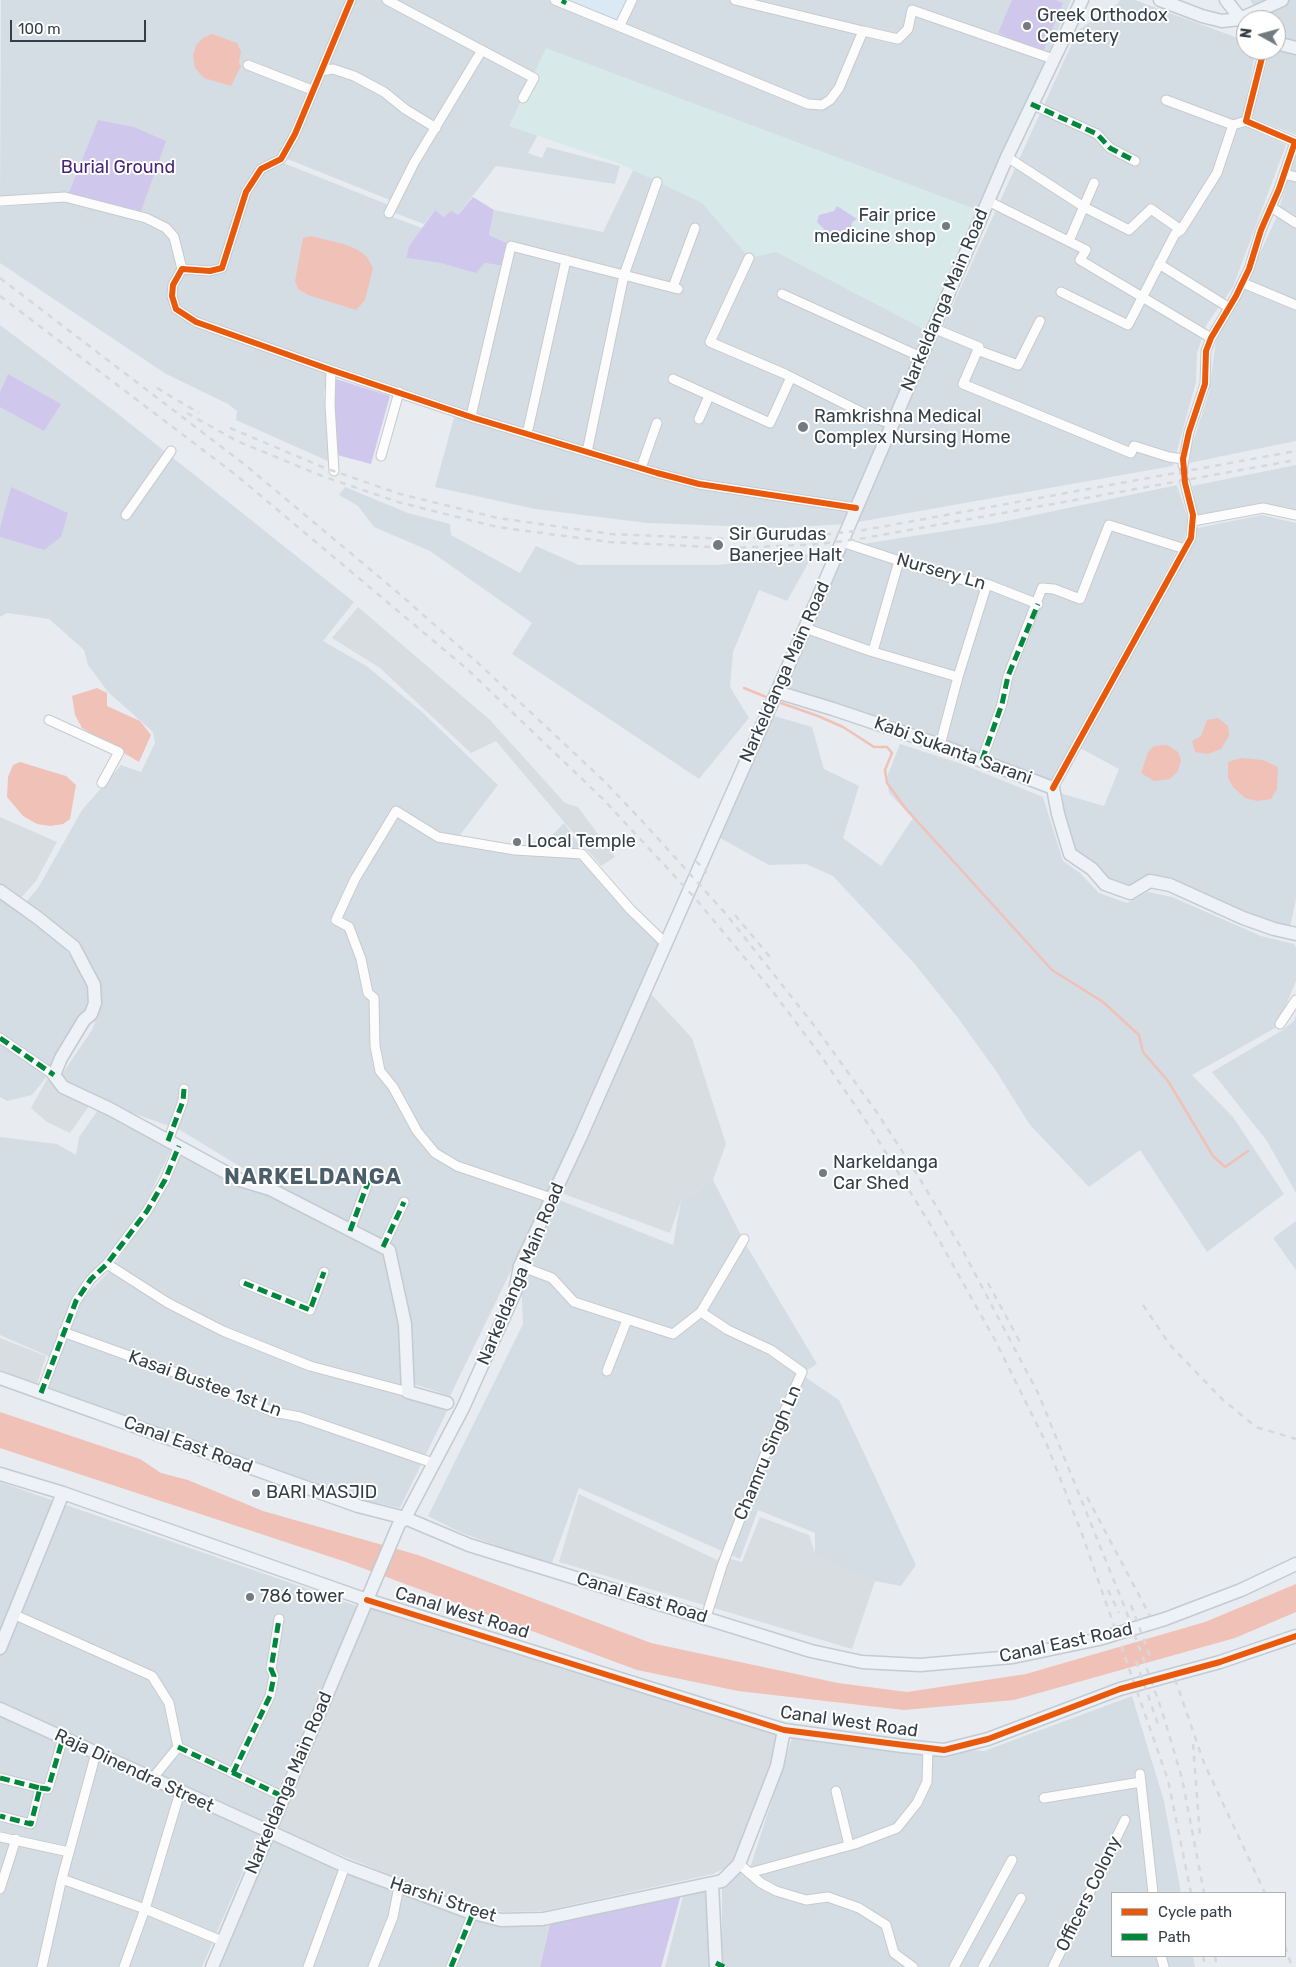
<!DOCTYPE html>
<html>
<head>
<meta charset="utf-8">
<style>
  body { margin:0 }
  #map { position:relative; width:1296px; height:1967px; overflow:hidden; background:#e8ecf0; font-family:Rubik,sans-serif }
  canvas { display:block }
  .legend { position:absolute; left:1111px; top:1892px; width:175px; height:65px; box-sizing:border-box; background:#fff; border:1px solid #aeb2b5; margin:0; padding:6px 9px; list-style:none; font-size:15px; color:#343e45 }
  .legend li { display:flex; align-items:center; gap:10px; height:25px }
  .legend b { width:25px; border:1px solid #aeb2b5 }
  .north { position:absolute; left:1236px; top:10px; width:50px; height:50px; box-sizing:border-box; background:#fff; border:1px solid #aeb2b5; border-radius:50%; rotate:277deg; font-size:14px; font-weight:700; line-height:20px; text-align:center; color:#343e45 }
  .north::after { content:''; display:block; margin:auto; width:18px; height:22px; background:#737b81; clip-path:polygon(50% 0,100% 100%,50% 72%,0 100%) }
  .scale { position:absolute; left:10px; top:20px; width:136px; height:22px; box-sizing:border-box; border:2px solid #343e45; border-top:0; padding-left:6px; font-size:15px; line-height:18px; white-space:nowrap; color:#343e45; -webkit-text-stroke:4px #fff; paint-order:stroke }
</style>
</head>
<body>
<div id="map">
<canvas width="1296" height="1967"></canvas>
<ul class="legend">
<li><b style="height:6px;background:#e8590c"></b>Cycle path</li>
<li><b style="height:6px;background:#00873e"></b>Path</li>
</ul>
<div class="north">N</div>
<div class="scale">100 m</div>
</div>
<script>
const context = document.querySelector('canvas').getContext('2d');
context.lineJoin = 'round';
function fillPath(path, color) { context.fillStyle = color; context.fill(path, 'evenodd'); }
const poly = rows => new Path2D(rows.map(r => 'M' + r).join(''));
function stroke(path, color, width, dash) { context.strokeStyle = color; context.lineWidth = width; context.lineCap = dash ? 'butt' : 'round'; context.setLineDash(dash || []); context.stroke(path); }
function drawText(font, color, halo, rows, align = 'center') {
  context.font = font + ' Rubik,sans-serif'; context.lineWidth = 4; context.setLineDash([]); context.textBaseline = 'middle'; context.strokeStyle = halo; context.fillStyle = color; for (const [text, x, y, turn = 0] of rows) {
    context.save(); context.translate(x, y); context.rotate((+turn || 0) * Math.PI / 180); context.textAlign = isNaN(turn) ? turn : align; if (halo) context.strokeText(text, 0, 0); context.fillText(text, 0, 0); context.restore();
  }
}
fillPath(poly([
  [1,0,346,0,280,155,255,169,240,192,219,267,185,267,179,237,168,224,62,194,0,196],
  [354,0,383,0,477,51,390,200,285,158],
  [396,0,548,0,619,30,636,0,1071,0,853,503,687,478,475,413,497,327,514,251,513,242,507,243,489,235,494,210,603,232,642,152,539,133,528,153,542,158,547,147,620,166,615,184,496,166,458,215,444,217,435,210,424,224,392,212,403,187,482,53,534,75],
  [1120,0,1135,0,1246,41,1246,50,1256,50,1241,124,1286,145,1233,287,1207,324,1197,353,1196,382,1173,466,858,522,929,357,1078,30,1090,22,1096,23,1105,18],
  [1250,0,1296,0,1296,135,1252,118,1270,50,1276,50,1276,20,1263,20],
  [1296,151,1296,441,1189,463,1191,448,1209,392,1216,340,1238,301,1277,216],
  [281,162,389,205,387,215,422,228,409,246,406,258,440,263,476,272,485,263,503,266,468,410,197,319,179,307,175,298,175,287,184,273,225,269,247,194,263,173],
  [64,202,93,207,140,221,161,229,170,240,177,268,169,287,170,304,177,316,194,326,328,372,324,393,330,462,236,420,237,411,228,404,166,374,0,263,0,207],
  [0,325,113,410,354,602,323,641,368,667,422,712,498,785,457,839,522,847,553,834,564,823,631,917,660,943,546,1199,450,1396,411,1383,394,1248,282,1192,180,1130,105,1103,66,1084,62,1074,92,1030,102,1003,98,984,78,946,25,903,38,888,82,810,121,765,141,772,155,743,153,732,108,692,88,665,84,650,49,619,7,613,0,617],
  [455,414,661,479,849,510,844,524,784,528,647,523,535,509,435,487],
  [1296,465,1296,511,1262,503,1197,515,1192,486],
  [1177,485,1188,518,1185,536,1051,781,783,688,843,547,997,523],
  [345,487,408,513,450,524,451,535,520,573,536,546,579,565,719,565,814,553,787,601,759,590,733,652,730,687,749,718,699,779,512,654,532,623,430,551,374,527,358,506,339,495],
  [1262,515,1296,523,1296,899,1289,932,1148,880,1125,889,1102,881,1070,849,1053,791,1104,806,1119,769,1078,747,1192,529],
  [771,715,812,727,824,769,859,786,843,838,881,866,913,818,889,793,887,777,900,744,962,764,1043,797,1063,861,1080,873,1099,893,1127,903,1148,892,1172,897,1261,936,1294,944,1296,947,1296,981,1277,1027,1192,1075,1233,1117,1284,1194,1207,1252,1140,1150,1089,1187,1030,1125,996,1071,958,1018,913,962,833,876,806,864,769,865,718,837],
  [0,898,41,927,66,950,87,982,91,1005,56,1065,32,1095,7,1101,0,1097],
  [1296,1015,1296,1193,1267,1141,1212,1072,1281,1031,1294,1021],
  [98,1110,176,1140,142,1211,72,1303,50,1357,0,1335,0,1137,57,1144,76,1155,79,1137],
  [184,1143,383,1252,411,1390,448,1409,400,1508,347,1497,263,1465,47,1390,63,1332,81,1301,115,1265,149,1212],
  [713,1180,745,1243,817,1364,801,1374,839,1400,864,1453,916,1565,901,1586,875,1581,815,1556,815,1533,758,1510,740,1559,579,1488,551,1566,462,1533,428,1516,523,1324,521,1278,557,1199,673,1245,681,1201],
  [1296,1221,1296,1270,1273,1238],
  [0,1482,357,1606,202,1967,0,1967],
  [1132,1696,1164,1801,1181,1893,1112,1893,1112,1956,1193,1956,1195,1967,722,1967,722,1881,751,1865,792,1738,984,1751],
  [271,1840,497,1924,549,1926,540,1967,217,1967],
  [707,1889,709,1967,665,1967,683,1896]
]), '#d5dde4');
fillPath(poly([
  [566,0,628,0,619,21]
]), '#dae9f3');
fillPath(poly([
  [358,607,490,720,565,803,578,807,615,857,601,866,496,741,471,753,380,668,332,638],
  [0,817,57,842,36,881,19,900,0,886],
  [650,993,692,1038,726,1144,713,1180,681,1201,670,1233,561,1193],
  [47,1079,89,1106,70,1133,47,1122,31,1108],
  [0,1338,46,1356,37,1385,0,1370],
  [579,1494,717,1560,720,1556,742,1562,760,1517,809,1535,816,1556,875,1581,852,1649,559,1562],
  [369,1607,777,1732,773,1764,731,1865,713,1874,543,1911,504,1912,468,1906,276,1829]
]), '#d8dde1');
fillPath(poly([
  [546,48,983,212,935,335,776,252,749,258,702,203,620,164,509,126]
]), '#d8e9ea');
fillPath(poly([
  [1012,0,1056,0,1063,3,1043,52,998,33],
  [98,120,134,127,166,141,140,214,68,195],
  [473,197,494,210,489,235,507,243,503,266,485,263,476,273,440,263,406,258,409,246,435,210,444,217,451,211,458,215],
  [837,206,857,219,852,222,850,234,843,238,843,242,837,243,822,235,824,229,817,222,819,215,834,211],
  [8,374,61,404,44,431,0,407,0,392],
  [333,378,390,396,371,464,337,455],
  [11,487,68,513,61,537,44,550,0,537,0,528],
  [681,1895,661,1967,540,1967,550,1923]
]), '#cfc8ec');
fillPath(poly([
  [212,34,237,43,241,52,239,62,241,66,231,86,204,78,195,68,193,56,196,45,203,38],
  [311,236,347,245,358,250,367,257,373,268,365,300,356,310,308,295,298,289,295,281,303,238],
  [97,688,107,693,107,706,140,721,151,735,139,762,82,728,75,715,72,696],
  [1218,718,1228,726,1229,736,1221,749,1208,754,1195,752,1192,741,1201,736,1207,720],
  [1167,745,1178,752,1181,760,1178,771,1170,779,1154,781,1141,773,1148,752,1154,746],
  [1241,758,1263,760,1278,767,1277,789,1271,799,1257,801,1245,798,1233,787,1228,778,1228,762],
  [20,762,66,776,76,785,70,819,63,824,50,826,37,824,23,816,7,797,8,777,13,765],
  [0,1412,140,1459,161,1473,188,1480,263,1511,418,1555,651,1643,838,1683,907,1692,1026,1674,1205,1622,1296,1584,1296,1612,1235,1638,1014,1700,904,1710,738,1691,637,1670,346,1562,0,1448]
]), '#f0c1b7');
stroke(poly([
  [744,688,771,699],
  [778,702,818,716,843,727,874,747,887,747,892,753,885,770,887,783,906,809,1052,970,1103,1002,1139,1035,1143,1052,1168,1081,1213,1156,1225,1167,1248,1151]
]), '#f0c1b7', 2.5);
stroke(poly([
  [1183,465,1185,483]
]), '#c4c9ce', 9, [9, 4.5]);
const street = poly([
  [351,0,295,134,281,159,261,169,246,192,222,268,210,271,182,269,173,285,172,296,176,309,196,322,331,370,474,418,657,473,699,484,856,508],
  [387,0,534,78,523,98],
  [555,0,808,104,822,105,830,100,839,88,863,31,898,39,908,29,912,10,1053,59],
  [735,0,863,31],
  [620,25,632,0],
  [248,65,312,90],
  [321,71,333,69,354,76,384,92,405,109,436,128],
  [1166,100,1233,125,1246,121],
  [1031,104,1097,134,1110,148,1135,161],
  [1007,157,1084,207,1129,230,1151,209,1181,230],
  [1284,174,1296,177],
  [0,201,65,197,146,218,166,228,174,237,182,269],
  [988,201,1086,250,1080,260,1211,338],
  [1271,207,1296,223],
  [389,213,414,163,482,50],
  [1069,241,1094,183],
  [749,258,710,342,785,374,865,414,892,424],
  [1159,264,1228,307],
  [1243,283,1296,305],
  [673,287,695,228],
  [1061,292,1128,325,1175,234,1181,230,1217,173,1233,125],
  [782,294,921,357],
  [933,328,979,347,963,384,1131,453,1134,446,1169,457,1183,459],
  [977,350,1018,365,1040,321],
  [331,370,330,405,334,471],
  [673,379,770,423,791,377],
  [471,416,511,246,678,289],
  [699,419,709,396],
  [527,434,566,260],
  [587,452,624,275,657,182],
  [381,456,399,392],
  [1183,465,1189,432,1205,384,1206,351,1211,338,1236,296,1249,269,1261,230,1279,189,1295,142,1246,121,1264,50],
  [641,468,657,423],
  [126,515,171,451],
  [1193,521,1263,508,1296,515],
  [842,542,948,577,987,584,1038,604],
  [805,628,870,651,958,677],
  [873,651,899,561],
  [49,720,119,752,102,783],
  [940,745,958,677,987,584],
  [982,760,1002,704,1008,676,1042,588,1054,589,1080,599,1109,525,1185,549],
  [1053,788,1191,538,1193,515,1185,483],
  [1280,1024,1296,1000],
  [0,1038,54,1075],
  [168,1141,183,1101,184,1089],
  [551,1198,457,1166,435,1153,417,1131,393,1087,380,1071,375,1046,374,998,368,993,361,959,349,927,336,920,355,879,396,811,438,837,515,850,582,854,630,909,666,944],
  [350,1231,370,1177],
  [383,1247,404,1202],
  [107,1264,168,1303,223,1331,310,1366,408,1392],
  [520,1266,552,1278,574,1302,673,1334,701,1312,744,1239],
  [244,1283,310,1310,324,1272],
  [701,1312,728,1330,771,1350,802,1372,764,1457,722,1566,706,1617],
  [63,1332,204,1383,273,1412,300,1417,433,1463],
  [607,1371,627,1320],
  [41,1393,76,1301,91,1279,107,1264,147,1211,165,1180,179,1146],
  [13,1614,152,1676,169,1703,178,1747,152,1779],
  [178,1747,282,1796],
  [233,1773,270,1696,274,1676,271,1669,279,1619],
  [1140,1774,1153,1893],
  [0,1778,40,1788,31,1824,0,1816],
  [40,1788,48,1789,63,1738],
  [836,1791,849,1845],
  [1044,1798,1141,1782],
  [0,1837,69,1852],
  [739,1864,761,1883,776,1891,806,1900,828,1897,859,1908,886,1925,894,1953,913,1967],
  [749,1873,855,1844,897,1828,917,1803,927,1782,928,1748],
  [62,1879,145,1909,222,1941],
  [0,1889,16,1839],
  [1161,1956,1164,1967],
  [42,1967,61,1882,96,1753],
  [124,1967,145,1909,180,1792],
  [308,1967,345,1866],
  [373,1967,393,1917,399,1886],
  [451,1967,473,1913],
  [954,1967,1012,1860],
  [983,1967,1021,1898],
  [1053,1967,1125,1820]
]);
const secondary = poly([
  [1160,0,1202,16,1222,21,1240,19,1282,0],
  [1226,0,1244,23],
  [1276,43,1296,48],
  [777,692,833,709,940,745,1053,788,1058,814,1070,854,1092,869,1105,884,1130,893,1150,881,1170,885,1243,918,1274,929,1296,934],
  [0,891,38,918,74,947,94,985,95,1003,91,1014,84,1020,61,1058,54,1075,63,1087,110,1109,240,1180,270,1189,389,1250,405,1324,408,1392,447,1403],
  [0,1378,358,1506,405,1518,469,1545,811,1651,862,1662,920,1665,1013,1657,1099,1639,1165,1619,1241,1590,1296,1564],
  [0,1474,63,1493,367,1600,784,1730,902,1746,944,1750,988,1739,1120,1689,1220,1662,1296,1636],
  [0,1648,63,1493],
  [0,1709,345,1866,466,1911,501,1920,543,1919,722,1881,739,1864,777,1766,784,1730],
  [712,1884,716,1967],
  [212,1967,399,1524,405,1518,463,1408,515,1292,520,1266,580,1138,805,628,1007,157,1082,0]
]);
stroke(street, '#c6cace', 11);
stroke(secondary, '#c2cad2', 15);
stroke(street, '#fcfcfd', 9);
stroke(secondary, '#eef1f6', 12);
stroke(poly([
  [0,278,244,464,396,591,479,664,603,780,643,822,726,914,813,1024,878,1114,915,1171,962,1249,1039,1395,1125,1608,1162,1711,1182,1778,1204,1893],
  [0,296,236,475,467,669,603,799,695,898,773,992,819,1053,868,1124,930,1224,995,1340,1047,1445,1082,1534,1168,1780,1191,1893],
  [157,388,199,413],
  [187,413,237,441,322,476,398,502,497,527,610,542,730,548,821,544,865,538,1296,460],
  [230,428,325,468,400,494,498,518,611,534,730,539,821,535,864,530,1296,451],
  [696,861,707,873],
  [735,915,770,957],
  [988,1283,1021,1344],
  [1143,1305,1170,1345,1222,1399,1256,1427,1296,1439],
  [1087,1497,1150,1616],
  [1108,1590,1119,1613],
  [1131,1605,1151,1659],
  [1136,1661,1159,1727],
  [1175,1679,1204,1763,1265,1893],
  [1193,1744,1200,1836],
  [1285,1946,1292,1967],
  [1203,1956,1205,1967],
  [1215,1956,1217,1967]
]), '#d8d8d9', 2.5, [6, 6]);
stroke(poly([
  [563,4,565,0],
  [1031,104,1097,134,1110,148,1135,161],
  [982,760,1002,704,1008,676,1038,604],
  [0,1038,54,1075],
  [168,1141,183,1101,184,1089],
  [350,1231,370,1177],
  [383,1247,404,1202],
  [244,1283,310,1310,324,1272],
  [41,1393,76,1301,91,1279,107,1264,147,1211,165,1180,179,1146],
  [178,1747,282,1796],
  [233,1773,270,1696,274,1676,271,1669,279,1619],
  [0,1778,40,1788,31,1824,0,1816],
  [40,1788,48,1789,63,1738],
  [716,1963,724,1967],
  [451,1967,473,1913]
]), '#00873e', 5, [10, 5]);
stroke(poly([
  [351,0,295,134,281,159,261,169,246,192,222,268,210,271,182,269,173,285,172,296,176,309,196,322,331,370,474,418,657,473,699,484,856,508],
  [1053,788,1191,538,1193,515,1185,483,1183,459,1189,432,1205,384,1206,351,1211,338,1236,296,1249,269,1261,230,1279,189,1295,142,1246,121,1264,50],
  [367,1600,784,1730,944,1750,988,1739,1120,1689,1220,1662,1296,1636]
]), '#e8590c', 6);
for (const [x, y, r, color] of [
  [1027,26,5,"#737b81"],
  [946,226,5,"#737b81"],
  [803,427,6,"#737b81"],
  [718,545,6,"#737b81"],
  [517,842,5,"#737b81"],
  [823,1173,5,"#737b81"],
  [256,1493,5,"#737b81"],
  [250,1597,5,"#737b81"]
]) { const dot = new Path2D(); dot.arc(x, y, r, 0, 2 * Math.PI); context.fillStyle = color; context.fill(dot); stroke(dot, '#fff', 2); }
drawText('18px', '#343e45', '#fff', [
  ["Greek Orthodox",1037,16],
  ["Cemetery",1037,37],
  ["Fair price",936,216,"right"],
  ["medicine shop",936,237,"right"],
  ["Ramkrishna Medical",814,417],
  ["Complex Nursing Home",814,438],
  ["Sir Gurudas",729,535],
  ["Banerjee Halt",729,556],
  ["Local Temple",527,842],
  ["Narkeldanga",833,1163],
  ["Car Shed",833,1184],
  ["BARI MASJID",266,1493],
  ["786 tower",260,1597]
], 'left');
drawText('18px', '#492579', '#fff', [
  ["Burial Ground",118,168]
]);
drawText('18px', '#343e45', '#fff', [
  ["Narkeldanga Main Road",945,300,-67],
  ["Nursery Ln",941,572,16],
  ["Narkeldanga Main Road",785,672,-66],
  ["Kabi Sukanta Sarani",953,751,20],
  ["Narkeldanga Main Road",521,1274,-67],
  ["Kasai Bustee 1st Ln",205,1384,20],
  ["Canal East Road",188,1445,20],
  ["Chamru Singh Ln",768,1453,-67],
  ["Canal East Road",642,1598,17],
  ["Canal West Road",462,1613,17],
  ["Canal East Road",1066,1643,-12],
  ["Canal West Road",849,1722,8],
  ["Raja Dinendra Street",134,1771,25],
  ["Narkeldanga Main Road",289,1783,-67],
  ["Officers Colony",1089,1894,-64],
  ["Harshi Street",443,1900,18]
]);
context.letterSpacing = '1px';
drawText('bold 22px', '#4b5d69', '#fff', [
  ["NARKELDANGA",313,1178]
]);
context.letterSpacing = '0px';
</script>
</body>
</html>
